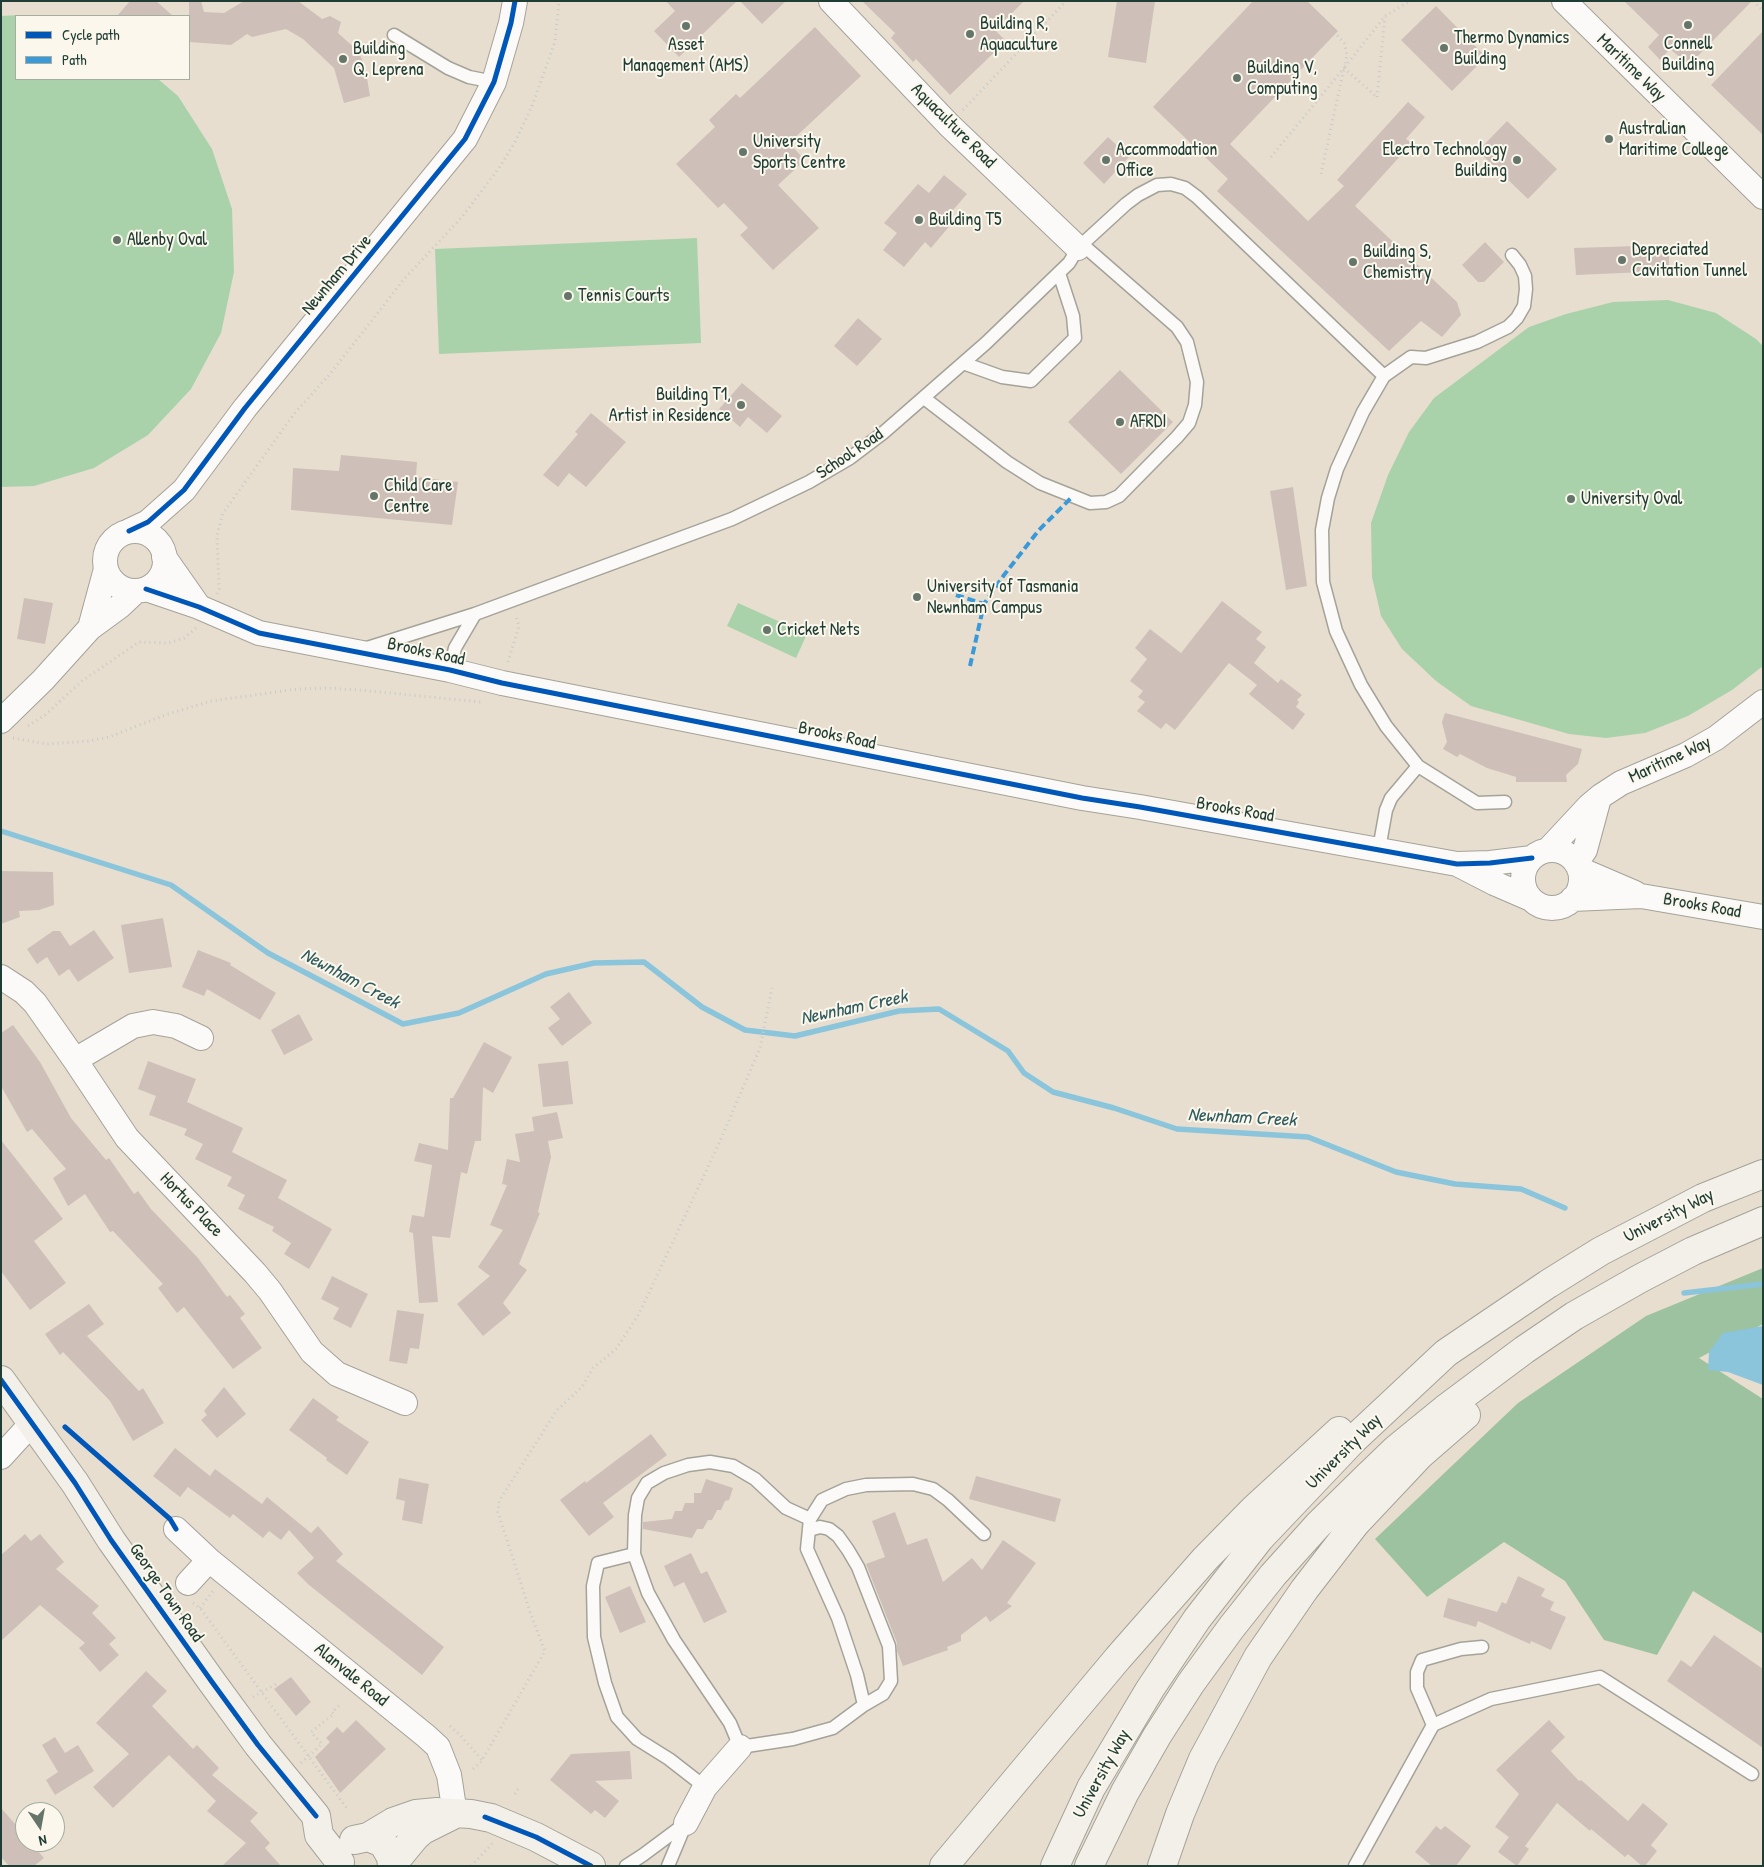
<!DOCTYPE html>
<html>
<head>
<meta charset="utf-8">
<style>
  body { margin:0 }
  #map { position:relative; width:1764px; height:1867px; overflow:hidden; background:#e7decf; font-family:"Patrick Hand",sans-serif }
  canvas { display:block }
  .frame { position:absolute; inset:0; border:2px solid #1f3d34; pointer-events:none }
  .legend { position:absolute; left:15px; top:15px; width:175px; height:65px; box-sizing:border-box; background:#fbf7ec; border:1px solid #a3ada2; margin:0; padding:6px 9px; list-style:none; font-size:15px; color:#1f3d34 }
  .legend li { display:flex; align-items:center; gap:10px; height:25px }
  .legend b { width:25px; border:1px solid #a3ada2 }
  .north { position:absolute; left:15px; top:1802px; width:50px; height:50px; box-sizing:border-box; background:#fbf7ec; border:1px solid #a3ada2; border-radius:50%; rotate:168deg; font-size:14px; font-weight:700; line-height:20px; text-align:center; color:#1f3d34 }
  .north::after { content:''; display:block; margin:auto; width:18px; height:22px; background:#65756a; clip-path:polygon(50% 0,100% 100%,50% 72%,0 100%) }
</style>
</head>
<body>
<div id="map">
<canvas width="1764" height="1867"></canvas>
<div class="frame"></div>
<ul class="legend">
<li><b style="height:6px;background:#0057b8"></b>Cycle path</li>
<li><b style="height:6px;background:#3a99d8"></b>Path</li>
</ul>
<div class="north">N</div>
</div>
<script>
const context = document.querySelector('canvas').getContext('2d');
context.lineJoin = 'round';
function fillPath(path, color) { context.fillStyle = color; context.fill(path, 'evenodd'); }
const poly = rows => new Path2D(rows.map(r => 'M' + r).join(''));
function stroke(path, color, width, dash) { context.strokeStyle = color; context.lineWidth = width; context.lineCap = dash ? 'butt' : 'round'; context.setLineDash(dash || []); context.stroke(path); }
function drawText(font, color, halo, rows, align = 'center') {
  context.font = font + ' "Patrick Hand",sans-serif'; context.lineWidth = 4; context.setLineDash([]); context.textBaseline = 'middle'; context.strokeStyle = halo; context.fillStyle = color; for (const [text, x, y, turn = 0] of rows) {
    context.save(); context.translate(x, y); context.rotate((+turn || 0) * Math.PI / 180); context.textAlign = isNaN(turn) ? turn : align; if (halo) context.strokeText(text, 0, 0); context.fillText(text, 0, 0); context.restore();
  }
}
fillPath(poly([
  [19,15,24,16,16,16,16,79,158,79,178,96,212,149,232,209,234,272,221,333,191,389,148,435,94,468,34,486,1,487,1,16],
  [697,238,701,343,439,354,435,249],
  [1668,300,1716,313,1756,339,1763,346,1763,666,1732,690,1688,716,1645,733,1606,738,1569,734,1471,706,1436,681,1402,649,1381,616,1372,577,1371,523,1388,475,1409,432,1434,398,1529,327,1566,314,1613,302],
  [738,603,807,634,796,658,727,626]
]), '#a9d2aa');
fillPath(poly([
  [1763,1268,1763,1324,1699,1358,1763,1399,1763,1634,1693,1591,1657,1655,1604,1640,1565,1581,1504,1542,1427,1597,1375,1539,1518,1403,1646,1316]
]), '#9dc29f');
fillPath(poly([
  [1763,1326,1763,1385,1728,1372,1708,1370,1709,1352,1723,1333]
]), '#8bc5db');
stroke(poly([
  [1,831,171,885,268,953,403,1024,459,1013,546,974,594,963,644,962,702,1007,745,1030,795,1036,899,1011,939,1009,1008,1051,1024,1073,1053,1092,1114,1108,1177,1129,1308,1137,1396,1172,1455,1184,1521,1189,1565,1208],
  [1684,1293,1763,1284]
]), '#8bc5db', 5.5);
fillPath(poly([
  [130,1,156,1,173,16,117,16],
  [189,1,201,1,204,12,224,13,244,1,298,1,322,19,330,16,341,22,338,33,358,51,365,66,370,96,344,103,334,68,303,39,286,29,252,37,247,34,231,45,189,42],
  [666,1,737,1,679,57,654,31,675,11],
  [740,1,786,1,762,24],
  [862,1,1024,1,995,30,1006,41,950,95,916,59,913,62,891,38,895,33],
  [1117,1,1155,1,1146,63,1108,57],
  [1253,1,1307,1,1338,31,1230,144,1308,221,1344,186,1337,180,1408,102,1425,117,1406,139,1412,143,1355,206,1457,302,1461,315,1442,337,1421,321,1389,351,1217,191,1228,179,1153,107],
  [1624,1,1752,1,1689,65,1670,49,1660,60,1648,47,1659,35],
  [1436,6,1486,57,1452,91,1401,40],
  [815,27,861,76,789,143,805,160,778,185,819,228,773,270,740,235,748,228,724,203,718,208,676,164,715,127,709,120,736,94,740,98],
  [1763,31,1763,135,1711,85],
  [1507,121,1557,169,1528,199,1478,151],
  [1108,137,1129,157,1104,184,1083,163],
  [944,175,967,194,947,217,953,222,931,248,925,242,904,267,883,250,897,233,884,223,918,184,929,193],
  [1485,242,1504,262,1484,282,1478,282,1462,265],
  [1669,245,1669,271,1576,275,1574,248],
  [858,318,882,339,857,366,834,346],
  [1120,370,1173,422,1121,474,1068,422],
  [742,383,782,416,767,433,748,417,740,427,719,409],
  [591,413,626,442,586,487,569,473,558,487,543,475,578,434,575,432],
  [341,455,417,462,416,477,458,482,452,525,291,510,293,468,339,471],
  [1293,487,1307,586,1286,590,1270,491],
  [24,598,53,603,45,644,17,639],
  [1222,601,1262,632,1256,639,1266,647,1254,663,1278,683,1281,679,1302,695,1297,700,1299,702,1296,707,1305,714,1293,730,1249,694,1257,685,1229,663,1175,730,1166,723,1161,729,1137,711,1145,702,1138,697,1143,691,1130,681,1147,659,1135,648,1150,629,1181,653],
  [1445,713,1582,749,1578,764,1566,775,1567,782,1516,782,1516,777,1487,768,1460,754,1457,757,1443,749,1447,742,1442,722],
  [1,871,53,872,54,905,39,910,19,911,20,917,1,924],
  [163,918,172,967,129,973,121,925],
  [94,930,114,958,78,982,69,969,59,976,47,957,37,964,27,949,53,931,60,931,70,946],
  [198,950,231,963,230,965,276,993,260,1020,207,989,204,996,182,987],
  [569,992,592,1023,562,1046,548,1028,560,1019,550,1007],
  [299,1014,313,1040,284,1055,271,1030],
  [13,1025,40,1062,71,1118,106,1160,109,1158,134,1194,138,1191,151,1209,198,1258,227,1297,230,1295,245,1314,240,1318,262,1348,233,1369,184,1307,177,1313,158,1288,163,1284,113,1231,110,1232,85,1194,68,1206,53,1178,66,1169,32,1129,27,1132,1,1086,1,1033],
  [484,1042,512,1057,493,1093,483,1087,481,1141,475,1141,467,1174,461,1172,450,1238,432,1236,438,1302,419,1303,413,1233,409,1232,412,1215,424,1217,432,1165,414,1161,419,1143,448,1150,450,1098,453,1098],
  [148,1061,196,1079,187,1102,243,1128,232,1152,287,1180,278,1198,332,1229,309,1269,284,1254,291,1243,272,1231,274,1227,238,1209,245,1195,227,1186,232,1177,195,1159,203,1144,184,1135,187,1129,149,1115,156,1096,138,1089],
  [568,1061,573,1104,543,1107,538,1064],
  [557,1112,563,1138,548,1141,551,1157,538,1212,540,1213,519,1264,527,1270,503,1303,511,1313,483,1336,457,1304,490,1276,478,1267,503,1230,490,1225,507,1185,502,1184,507,1159,520,1162,515,1134,534,1131,532,1117],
  [1,1140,63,1219,34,1241,66,1283,30,1310,1,1271],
  [332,1276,368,1294,351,1328,333,1319,339,1308,321,1299],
  [89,1304,104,1324,87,1336,139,1391,143,1388,164,1423,133,1441,110,1401,63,1352,60,1355,45,1334],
  [397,1310,424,1314,419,1349,410,1348,407,1364,389,1361],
  [224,1387,246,1414,217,1438,201,1420,207,1415,204,1411],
  [313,1398,339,1417,336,1420,369,1442,347,1475,326,1460,327,1458,289,1430],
  [651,1434,667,1455,603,1503,614,1517,589,1536,560,1500,585,1481,586,1483],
  [175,1448,210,1476,215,1469,262,1504,267,1497,311,1533,318,1526,343,1554,336,1561,444,1647,422,1675,309,1585,297,1573,314,1558,289,1530,281,1540,269,1531,263,1538,233,1514,230,1518,188,1487,180,1497,153,1476],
  [976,1476,1061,1499,1055,1522,969,1499],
  [399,1478,429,1484,422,1524,402,1520,405,1501,396,1499],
  [706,1479,733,1488,729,1500,725,1501,721,1510,717,1510,712,1520,708,1520,703,1529,697,1529,692,1538,643,1529,643,1522,672,1519,675,1511,682,1511,685,1503,694,1503,694,1493,701,1493],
  [895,1512,907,1545,927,1538,943,1582,972,1558,982,1570,1003,1540,1036,1563,1007,1603,1012,1606,990,1622,986,1616,961,1635,961,1641,947,1647,948,1650,903,1666,897,1651,897,1643,866,1564,885,1557,872,1521],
  [25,1534,31,1541,40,1534,64,1562,56,1569,99,1606,92,1613,116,1638,109,1644,119,1655,100,1672,79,1648,85,1643,40,1605,1,1641,1,1555],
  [691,1553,701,1574,707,1571,727,1612,704,1623,684,1582,674,1587,664,1566],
  [1518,1576,1545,1589,1541,1596,1554,1602,1550,1610,1566,1617,1551,1650,1531,1641,1530,1644,1478,1621,1476,1627,1443,1617,1448,1598,1497,1612,1502,1602,1506,1604],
  [630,1586,646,1622,620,1633,605,1597],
  [1714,1635,1763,1669,1763,1748,1667,1681,1681,1660,1691,1667],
  [146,1671,167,1691,152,1706,193,1749,197,1745,219,1768,212,1775,258,1813,250,1821,270,1843,265,1848,281,1866,222,1866,246,1843,207,1811,216,1801,169,1755,113,1808,93,1787,129,1754,96,1723],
  [291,1677,311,1702,296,1716,274,1689],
  [356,1720,386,1749,340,1793,315,1757,330,1742,326,1738,337,1727,343,1733],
  [1549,1720,1565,1737,1551,1751,1579,1781,1581,1780,1628,1821,1643,1803,1668,1824,1651,1845,1657,1851,1645,1866,1642,1866,1628,1854,1625,1857,1591,1829,1590,1831,1557,1803,1525,1846,1529,1849,1517,1866,1498,1852,1509,1837,1495,1827,1519,1794,1496,1770],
  [55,1737,65,1753,78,1745,94,1771,55,1795,46,1780,58,1772,42,1745],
  [630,1751,632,1779,595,1781,619,1801,605,1818,595,1810,591,1814,550,1780,571,1754],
  [1,1808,16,1825,25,1818,25,1842,30,1842,44,1858,34,1866,9,1866,1,1857],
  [1436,1826,1441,1830,1445,1826,1471,1846,1456,1866,1432,1866,1415,1852]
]), '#cec0b8');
const lane = poly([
  [394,35,448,68,469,77,494,82],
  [963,363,1002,377,1031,381,1075,338,1073,316,1059,273],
  [1384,376,1411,357,1426,358,1477,342,1508,327,1517,318,1524,306,1526,289,1525,276,1520,265,1512,255],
  [924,398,1007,462,1040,483,1090,503,1106,502,1119,496,1177,437,1189,423,1195,405,1197,382,1187,342,1177,327,1083,245],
  [364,649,475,614],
  [450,670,455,648,475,614,732,519,809,482,850,458,883,433,986,343,1069,263,1078,248,1126,204,1138,195,1157,185,1171,184,1185,188,1197,197,1384,376,1363,412,1337,469,1328,498,1322,530,1323,582,1336,631,1361,685,1386,726,1418,766],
  [1379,849,1386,810,1391,798,1418,766,1477,803,1505,802],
  [810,1519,786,1508,755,1479,733,1466,710,1462,688,1465,664,1473,647,1483,638,1498,635,1515,634,1554,648,1593,674,1640,730,1723,740,1747,793,1739,833,1728,864,1705,857,1675,838,1618,807,1549,810,1519,822,1500,846,1489,866,1485,913,1484,933,1489,948,1500,984,1534],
  [809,1530,820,1527,829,1529,838,1536,848,1550,858,1567,889,1646,891,1681,883,1694,864,1705],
  [634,1554,598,1563,593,1586,594,1637,605,1683,617,1717,637,1739,669,1759,705,1787],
  [1433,1725,1491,1699,1600,1677,1752,1774],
  [626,1866,643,1855,686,1823],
  [668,1866,686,1823],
  [1355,1866,1433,1725,1417,1688,1417,1672,1422,1660,1461,1649,1482,1647]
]);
const street = poly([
  [831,1,949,125,1078,248],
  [1564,1,1763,197],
  [129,531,148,522,184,490,245,408,465,139,494,82,511,23,515,1],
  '105 561a30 30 0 1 1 60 0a30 30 0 1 1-60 0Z',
  [164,557,199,607],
  [146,589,199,607,259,633,450,670,502,683,1082,798,1140,807,1457,864,1490,863,1532,858],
  [90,628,106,569],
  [1,721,43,680,90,628,120,606,136,591],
  [1548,850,1589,806,1601,796,1621,783,1686,755,1716,738,1763,702],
  '1523 879a29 29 0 1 1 58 0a29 29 0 1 1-58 0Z',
  [1576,863,1585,850,1599,798],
  [1459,865,1494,883,1531,899],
  [1579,869,1635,893],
  [1572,899,1641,896,1763,917],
  [1,977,24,992,35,1003,75,1060,127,1138,255,1273,270,1291,312,1352,337,1374,405,1403],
  [75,1060,133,1026,153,1022,176,1026,201,1038],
  [1,1457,32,1423],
  [176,1529,209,1560,426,1736,438,1747,449,1775,455,1814],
  [188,1583,209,1560],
  [686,1823,705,1787,740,1747]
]);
const secondary = poly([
  [1,1380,75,1483,111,1540,212,1682,258,1745,316,1816,319,1835,340,1862],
  [368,1837,393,1822,416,1814,437,1812,471,1814,491,1818,536,1837,591,1866],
  [354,1840,368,1837,383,1843,391,1857,392,1866],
  [392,1865,415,1837,423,1830,453,1815],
  [944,1866,1118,1658,1205,1559,1254,1509,1339,1431],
  [1055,1866,1091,1788,1150,1689,1197,1619,1260,1538,1353,1440,1446,1353,1548,1284,1601,1251,1703,1198,1763,1174],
  [1089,1866,1125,1792,1157,1736,1191,1683,1231,1628,1273,1575,1318,1525,1368,1476,1396,1449,1445,1409,1524,1350,1574,1316,1641,1278,1693,1251,1763,1221],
  [1162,1866,1180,1814,1203,1759,1258,1657,1304,1590,1355,1524,1420,1455,1466,1415]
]);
stroke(lane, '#a4a399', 15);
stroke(street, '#a4a399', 26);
stroke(secondary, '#a4a399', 30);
stroke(poly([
  [1753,1,1763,11],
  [1344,68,1377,97],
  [1377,97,1385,17],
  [963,110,1066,1],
  [1271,157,1344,68,1347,56,1346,50,1344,43,1336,34],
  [1321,174,1344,68,1385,16,1410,1],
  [217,594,219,589,217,535,223,513,294,414,330,374,405,278,462,217,499,168,514,144,532,106,555,42,559,1],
  [508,662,519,626,516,616],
  [28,726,45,715,82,681,139,642,168,643,184,638,196,628],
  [13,738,47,744,88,741,109,737,165,715,211,701,298,689,326,688,359,690,481,702],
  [193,1603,200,1608,348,1810],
  [200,1608,213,1591],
  [253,1697,278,1683],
  [450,1726,461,1736,482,1760],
  [301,1763,322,1744,311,1732,334,1714,332,1712,341,1704],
  [473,1769,481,1762,545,1651,530,1612,498,1512,499,1501,557,1410,582,1387,593,1368,616,1349,639,1314,720,1141,760,1048,772,988],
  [515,1794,518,1789],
  [471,1866,493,1843]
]), '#cacac6', 3, [1, 4]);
stroke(lane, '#fbfaf8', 12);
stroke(street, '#fbfaf8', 24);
stroke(secondary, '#f3f0e9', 28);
stroke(poly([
  [956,595,984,604],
  [970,666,984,604,1004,575,1039,530,1072,497]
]), '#3a99d8', 4, [8, 4]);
stroke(poly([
  [129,531,148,522,184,490,245,408,465,139,494,82,511,23,515,1],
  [146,589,199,607,259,633,450,670,502,683,1082,798,1140,807,1457,864,1490,863,1532,858],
  [1,1380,75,1483,111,1540,212,1682,258,1745,316,1816],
  [65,1427,170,1519,176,1529],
  [485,1817,536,1837,591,1866]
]), '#0057b8', 5);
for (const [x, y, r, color] of [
  [1688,25,5,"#65756a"],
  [686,26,5,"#65756a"],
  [970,34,5,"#65756a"],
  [1444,48,5,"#65756a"],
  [343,59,5,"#65756a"],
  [1237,78,5,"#65756a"],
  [1609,139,5,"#65756a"],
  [743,152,5,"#65756a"],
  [1106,160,5,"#65756a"],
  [1517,160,5,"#65756a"],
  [919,220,5,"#65756a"],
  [117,240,5,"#65756a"],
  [1622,260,5,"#65756a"],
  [1353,262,5,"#65756a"],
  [568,296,5,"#65756a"],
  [741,405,5,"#65756a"],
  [1120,422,5,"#65756a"],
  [374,496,5,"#65756a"],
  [1571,499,5,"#65756a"],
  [917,597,5,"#65756a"],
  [767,630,5,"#65756a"]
]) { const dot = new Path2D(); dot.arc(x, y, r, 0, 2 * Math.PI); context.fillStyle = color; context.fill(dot); stroke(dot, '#fbf7ec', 2); }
drawText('18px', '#1f3d34', '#fbf7ec', [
  ["Building R,",980,24],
  ["Aquaculture",980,45],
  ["Thermo Dynamics",1454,38],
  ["Building",1454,59],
  ["Connell",1688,44,"center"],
  ["Building",1688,65,"center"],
  ["Asset",686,45,"center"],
  ["Management (AMS)",686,66,"center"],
  ["Building",353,49],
  ["Q, Leprena",353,70],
  ["Building V,",1247,68],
  ["Computing",1247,89],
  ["Australian",1619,129],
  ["Maritime College",1619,150],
  ["University",753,142],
  ["Sports Centre",753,163],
  ["Accommodation",1116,150],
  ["Office",1116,171],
  ["Electro Technology",1507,150,"right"],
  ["Building",1507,171,"right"],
  ["Building T5",929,220],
  ["Allenby Oval",127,240],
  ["Depreciated",1632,250],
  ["Cavitation Tunnel",1632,271],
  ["Building S,",1363,252],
  ["Chemistry",1363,273],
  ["Tennis Courts",578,296],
  ["Building T1,",731,395,"right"],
  ["Artist in Residence",731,416,"right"],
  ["AFRDI",1130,422],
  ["Child Care",384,486],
  ["Centre",384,507],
  ["University Oval",1581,499],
  ["University of Tasmania",927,587],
  ["Newnham Campus",927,608],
  ["Cricket Nets",777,630]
], 'left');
drawText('18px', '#1f3d34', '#fbf7ec', [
  ["Maritime Way",1631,68,44],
  ["Aquaculture Road",953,126,45],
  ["Newnham Drive",337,275,-50],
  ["School Road",850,454,-34],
  ["Brooks Road",426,652,12],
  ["Brooks Road",837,736,12],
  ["Maritime Way",1670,760,-25],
  ["Brooks Road",1235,810,10],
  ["Brooks Road",1702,906,10],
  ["Hortus Place",191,1205,46],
  ["University Way",1669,1216,-27],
  ["University Way",1344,1452,-45],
  ["George Town Road",166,1593,55],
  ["Alanvale Road",351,1675,39],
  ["University Way",1102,1774,-61]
]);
drawText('italic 19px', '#305c5f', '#fbf7ec', [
  ["Newnham Creek",350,979,28],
  ["Newnham Creek",854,1008,-12],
  ["Newnham Creek",1242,1118,3]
]);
</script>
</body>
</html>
